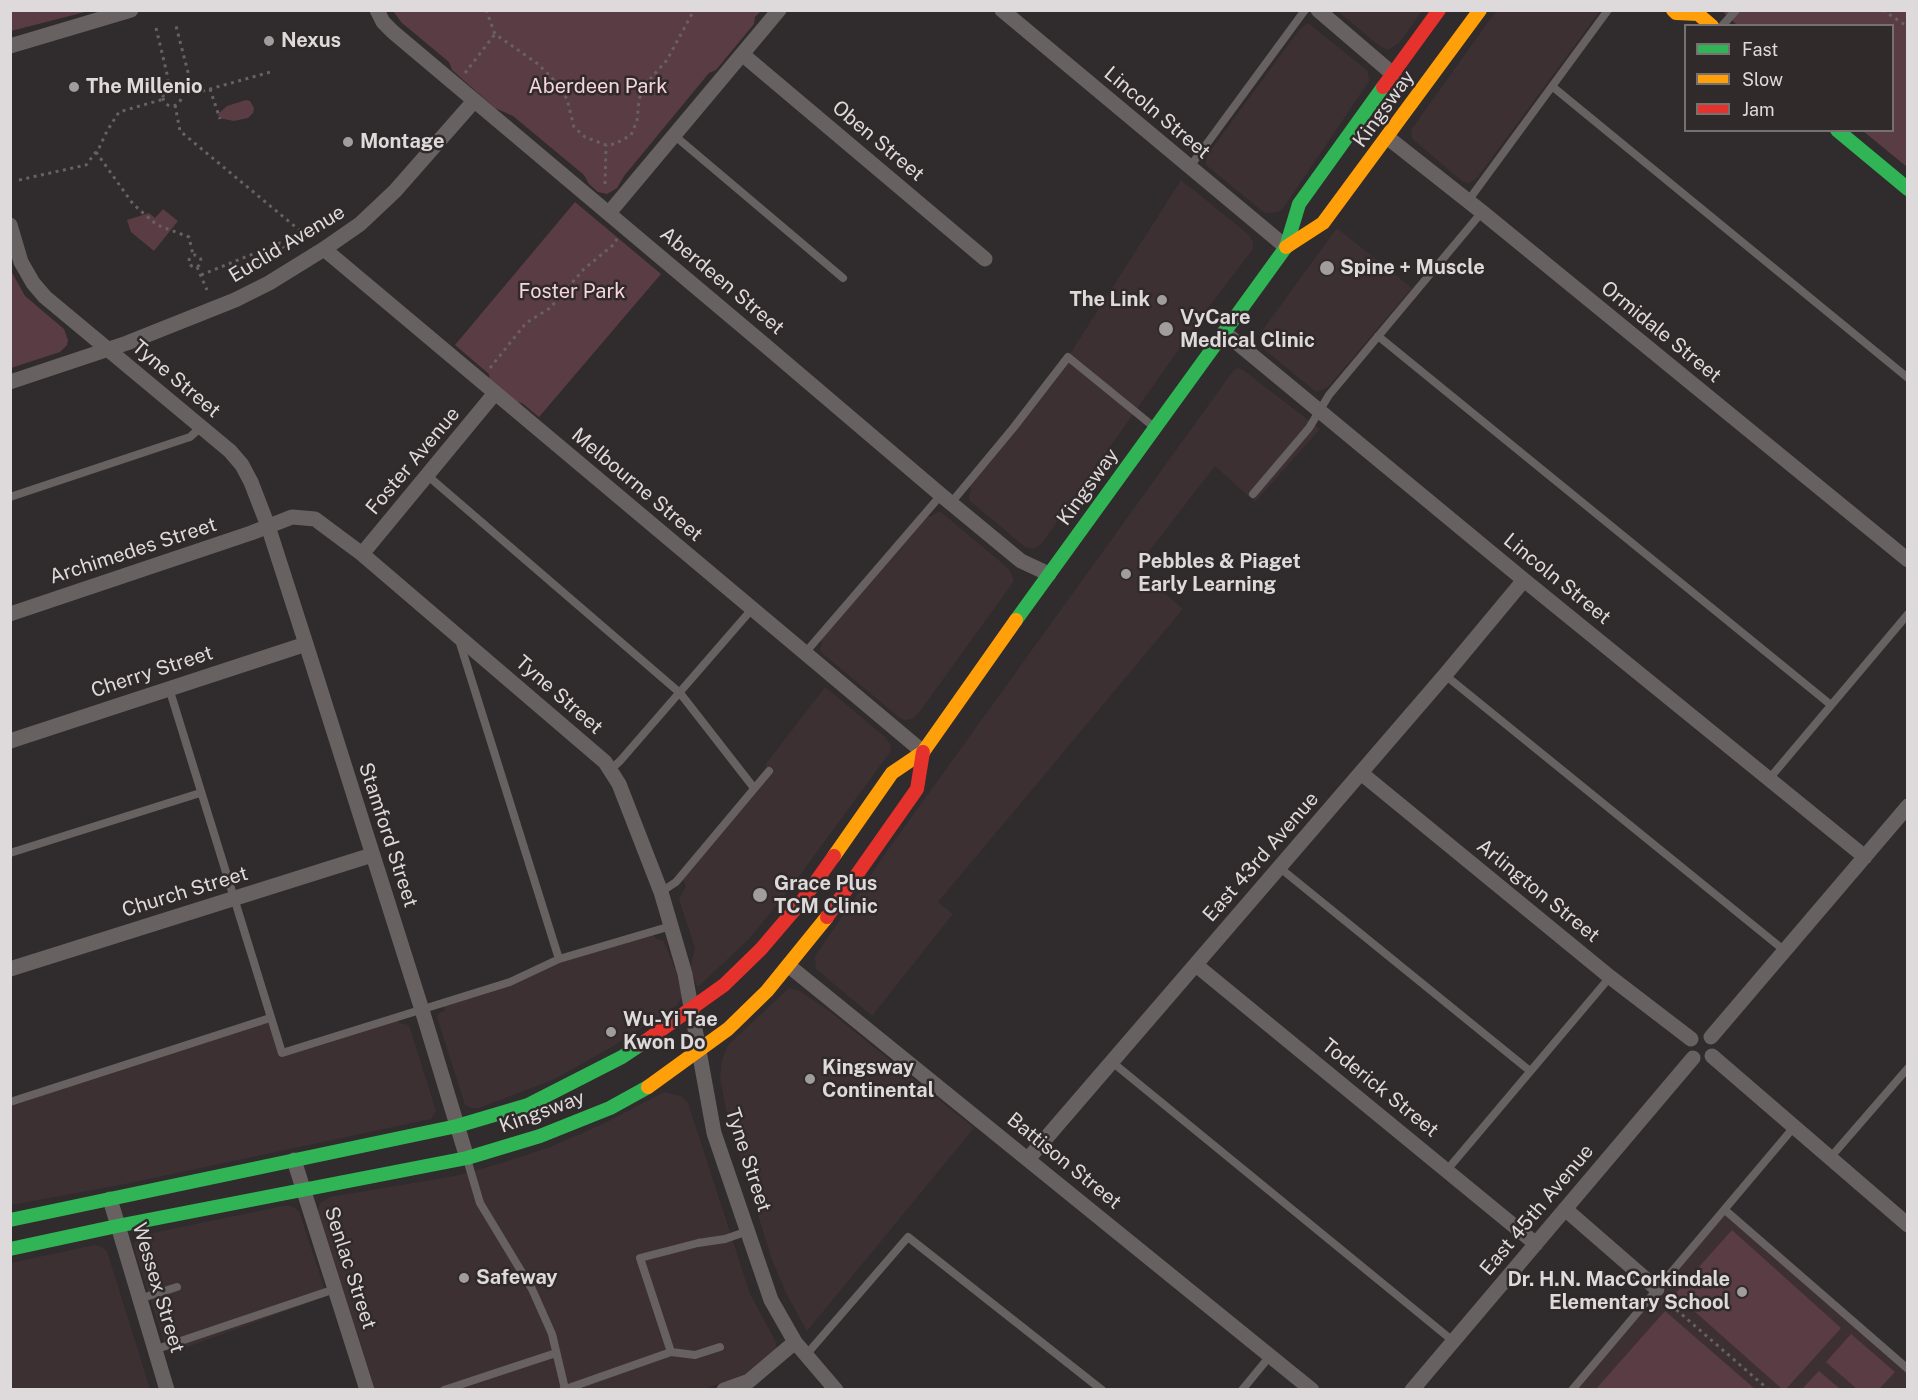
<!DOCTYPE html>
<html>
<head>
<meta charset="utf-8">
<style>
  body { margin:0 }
  #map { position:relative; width:1918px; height:1400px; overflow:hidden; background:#302b2c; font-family:"Public Sans",sans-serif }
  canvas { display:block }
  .frame { position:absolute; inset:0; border:12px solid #ded9db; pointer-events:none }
  .legend { position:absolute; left:1684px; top:24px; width:210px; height:108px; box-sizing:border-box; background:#312a2b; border:2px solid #767071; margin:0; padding:8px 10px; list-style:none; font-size:18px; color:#ded9db }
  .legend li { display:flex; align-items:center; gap:12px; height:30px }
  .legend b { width:30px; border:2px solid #767071 }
</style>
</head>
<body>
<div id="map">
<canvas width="1918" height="1400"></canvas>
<div class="frame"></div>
<ul class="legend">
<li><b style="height:8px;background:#30b455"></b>Fast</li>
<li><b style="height:8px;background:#ff9f0a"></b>Slow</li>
<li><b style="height:8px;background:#e5322d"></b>Jam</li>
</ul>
</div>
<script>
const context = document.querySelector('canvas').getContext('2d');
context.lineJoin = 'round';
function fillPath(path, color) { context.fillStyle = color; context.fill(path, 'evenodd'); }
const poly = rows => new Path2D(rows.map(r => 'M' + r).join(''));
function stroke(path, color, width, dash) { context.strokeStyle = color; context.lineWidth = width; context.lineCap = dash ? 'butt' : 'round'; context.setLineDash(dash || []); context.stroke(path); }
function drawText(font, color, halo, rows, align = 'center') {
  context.font = font + ' "Public Sans",sans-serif'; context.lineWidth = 5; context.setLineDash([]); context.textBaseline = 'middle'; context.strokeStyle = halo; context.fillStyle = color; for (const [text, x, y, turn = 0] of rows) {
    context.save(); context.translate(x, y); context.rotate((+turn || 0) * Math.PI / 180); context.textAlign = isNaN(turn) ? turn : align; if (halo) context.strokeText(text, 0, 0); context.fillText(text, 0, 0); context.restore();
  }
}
fillPath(poly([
  [1337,11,1422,11,1399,43,1388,50,1381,47],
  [1496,11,1600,11,1477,178,1469,183,1463,182,1416,142,1412,138,1411,130],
  [1308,23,1364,68,1368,72,1369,81,1284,207,1279,212,1268,213,1262,211,1206,165,1206,161,1208,154,1299,30],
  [1181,180,1248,234,1253,242,1253,249,1211,304,1042,543,1034,549,1025,547,970,501,969,497,971,488,966,484,1068,357],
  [1337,228,1412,288,1328,387,1316,392,1265,350,1260,344,1259,335],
  [1238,368,1243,370,1320,429,1255,502,1215,466,1136,568,1183,609,938,902,953,914,872,1016,816,969,815,956,892,844,1233,371],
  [938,512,941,512,1009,569,1014,581,918,714,912,719,905,720,900,718,822,653,820,650,822,643,818,639,925,513,930,517],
  [825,687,885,737,891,746,890,752,792,886,749,939,699,986,697,986,690,970,695,948,679,899,686,886,681,876,769,771,765,765],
  [652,932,655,938,664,941,676,972,682,997,677,1005,610,1048,555,1079,479,1108,472,1108,465,1105,437,1017,439,1013,445,1011,443,1003,510,982,559,959],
  [789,988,800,991,829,1011,974,1128,807,1331,786,1293,771,1257,726,1110,720,1078,722,1060,728,1045],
  [397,1017,399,1023,409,1025,436,1111,431,1119,125,1184,11,1205,11,1102,270,1018,282,1052],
  [664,1092,681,1096,688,1103,750,1294,776,1342,777,1350,755,1369,737,1379,703,1389,375,1389,318,1211,320,1203,330,1197,455,1176,502,1163,550,1147,603,1124],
  [283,1206,291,1206,299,1211,327,1296,168,1354,136,1254,134,1245,136,1240,143,1235],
  [1725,1210,1907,1369,1907,1389,1572,1390,1642,1307,1647,1311,1676,1278,1670,1273],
  [94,1245,102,1247,107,1251,150,1389,11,1389,11,1263]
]), '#3d3033');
fillPath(poly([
  [11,10,89,10,89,11,11,31],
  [393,11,393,10,761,11,755,17,754,24,716,70,709,73,624,176,617,188,607,194,598,192,589,184,584,175,513,116,495,108,452,70,449,62,402,23],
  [1722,11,1907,11,1907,167,1863,131,1892,130,1892,26,1737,25],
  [246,100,250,101,254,108,253,113,248,118,234,121,219,118,218,114,227,106],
  [575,202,661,274,539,417,522,403,515,402,490,380,489,374,455,345],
  [163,209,178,221,154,251,131,232,127,220,149,213,155,218],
  [10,269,25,296,64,329,68,340,67,345,60,352,11,368],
  [1732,1230,1841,1328,1786,1389,1782,1389,1675,1294],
  [1665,1311,1755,1389,1596,1389],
  [1851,1334,1895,1372,1879,1389,1857,1389,1826,1362],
  [1819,1371,1840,1389,1802,1389]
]), '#5a3c45');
stroke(poly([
  [486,10,495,34,538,64,553,79,567,99,574,127,585,137,606,145,615,144,631,135,637,121,639,100,643,87,667,60,694,10],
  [1883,10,1908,27],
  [156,28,168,78,168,89],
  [465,73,495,34],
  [174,88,189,76,175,22],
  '163 97a9 9 0 1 1 18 0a9 9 0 1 1-18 0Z',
  [210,89,220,119],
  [180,93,192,94,274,71],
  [175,105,180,131,304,234],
  [96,152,133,204,157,225,189,237,193,255],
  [19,180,86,165,99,148,107,131,119,112,164,99],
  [605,184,606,145],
  '189 261a6 6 0 1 1 12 0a6 6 0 1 1-12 0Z',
  [197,267,207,290],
  [201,275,280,243,284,248],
  [490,368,526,323,550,308,584,269,613,245,617,239],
  [1665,1300,1769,1390]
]), '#676163', 3, [3, 4.5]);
stroke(poly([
  [1722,26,1736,10],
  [1553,87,1908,378],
  [675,136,843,278],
  [1189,168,1305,10],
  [1468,201,1608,10],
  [1378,336,1831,705],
  [428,476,680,693,754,788],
  [1253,494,1309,428,1329,395,1482,212],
  [10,497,190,437,201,427],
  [951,503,1014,427,1068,357,1154,427],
  [459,640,559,959],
  [805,653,941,495],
  [1445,675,1785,951],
  [169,688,282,1053,510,982,559,959,671,926],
  [611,769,620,761,752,609],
  [1769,779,1908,614],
  [10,853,200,793],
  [1280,868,1530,1071],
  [661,892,676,882,769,771],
  [1112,1062,1453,1341],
  [10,1102,270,1018],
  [1830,1158,1908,1068],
  [467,1159,480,1203,532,1289,552,1334,565,1389],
  [1447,1170,1610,977],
  [1725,1210,1908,1369],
  [139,1299,177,1287],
  [154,1350,335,1289],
  [671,1352,640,1258,698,1243,725,1239,748,1231],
  [806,1355,908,1237,1102,1390],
  [444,1390,556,1353],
  [563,1390,671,1352,695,1355,720,1347],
  [1242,1390,1270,1356],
  [1572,1390,1794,1127]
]), '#676162', 8);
stroke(poly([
  [377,10,383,22,393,32,766,346,941,495,1021,561,1049,574],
  [1002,10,1286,247],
  [1318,10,1394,75],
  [10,46,131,10],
  [742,54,985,259],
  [1387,137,1482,212,1908,560],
  [609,213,779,10],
  [10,225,21,262,33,283,45,297,230,451,242,465,251,482,268,526,306,644,422,1010,467,1158],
  [324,249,923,752],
  [1224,332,1524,580,1865,857],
  [10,382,127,343,235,300,269,283,324,249,360,224,395,191,474,101],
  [362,554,495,393],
  [10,614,251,533,292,517,315,519,362,554,605,762,619,784,661,892,671,926,685,974,714,1133,771,1300,795,1342,836,1390],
  [10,741,306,644],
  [1361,773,1610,977,1691,1039],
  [1196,965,1536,1244],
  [789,966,1312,1390],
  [10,969,372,855],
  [1711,1037,1908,806],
  [1712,1056,1908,1225],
  [1028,1159,1445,675,1524,580],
  [294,1160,367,1390],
  [110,1199,167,1390],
  [1565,1209,1657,1289],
  [724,1390,749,1381,795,1342],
  [1412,1390,1693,1058]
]), '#676162', 15);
stroke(poly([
  [1837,130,1908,189],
  [1016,620,1286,247,1299,204,1383,87],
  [10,1220,457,1126,528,1105,622,1057,640,1045],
  [10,1249,117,1226,467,1158,540,1136,610,1108,648,1087]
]), '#30b455', 14);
stroke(poly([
  [1673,10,1676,13,1698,14,1712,26],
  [1286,247,1323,223,1480,10],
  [834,856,892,773,923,752,1016,620],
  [648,1087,728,1029,767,991,827,917]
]), '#ff9f0a', 14);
stroke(poly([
  [1383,87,1439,10],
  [827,917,917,789,923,752],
  [640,1045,724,985,761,949,802,901,834,856]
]), '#e5322d', 14);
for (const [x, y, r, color] of [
  [269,41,6,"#a19c9e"],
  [74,87,6,"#a19c9e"],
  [348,142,6,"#a19c9e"],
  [1327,268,8,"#a19c9e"],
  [1162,300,6,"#a19c9e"],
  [1166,329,8,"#a19c9e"],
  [1126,574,6,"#a19c9e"],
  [760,895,8,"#a19c9e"],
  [611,1032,6,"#a19c9e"],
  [810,1079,6,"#a19c9e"],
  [464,1278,6,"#a19c9e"],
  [1742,1292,6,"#a19c9e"]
]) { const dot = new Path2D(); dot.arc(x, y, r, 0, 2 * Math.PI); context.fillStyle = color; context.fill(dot); stroke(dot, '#312a2b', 2); }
drawText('bold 20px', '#ded9db', '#312a2b', [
  ["Nexus",281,41],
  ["The Millenio",86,87],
  ["Montage",360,142],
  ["Spine + Muscle",1340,268],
  ["The Link",1150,300,"right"],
  ["VyCare",1180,318],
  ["Medical Clinic",1180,341],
  ["Pebbles & Piaget",1138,562],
  ["Early Learning",1138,585],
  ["Grace Plus",774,884],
  ["TCM Clinic",774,907],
  ["Wu-Yi Tae",623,1020],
  ["Kwon Do",623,1043],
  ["Kingsway",822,1068],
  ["Continental",822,1091],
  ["Safeway",476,1278],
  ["Dr. H.N. MacCorkindale",1730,1280,"right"],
  ["Elementary School",1730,1303,"right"]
], 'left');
drawText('20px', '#f7d5de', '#312a2b', [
  ["Aberdeen Park",598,87],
  ["Foster Park",572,292]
]);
drawText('20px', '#ded9db', '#312a2b', [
  ["Kingsway",1384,109,-54],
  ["Lincoln Street",1157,113,40],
  ["Oben Street",878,141,40],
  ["Euclid Avenue",287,244,-31],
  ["Aberdeen Street",722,281,40],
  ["Ormidale Street",1661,332,39],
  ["Tyne Street",176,379,40],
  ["Foster Avenue",413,461,-50],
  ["Melbourne Street",637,485,40],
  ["Kingsway",1088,487,-54],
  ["Archimedes Street",133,551,-18],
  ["Lincoln Street",1557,579,39],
  ["Cherry Street",152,672,-18],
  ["Tyne Street",559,695,41],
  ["Stamford Street",388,835,72],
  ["East 43rd Avenue",1261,857,-49],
  ["Arlington Street",1538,891,39],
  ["Church Street",185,892,-17],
  ["Toderick Street",1380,1088,39],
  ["Kingsway",542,1112,-20],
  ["Tyne Street",748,1160,72],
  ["Battison Street",1064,1161,39],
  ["East 45th Avenue",1537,1210,-50],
  ["Senlac Street",350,1268,72],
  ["Wessex Street",158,1288,73]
]);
</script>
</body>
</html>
